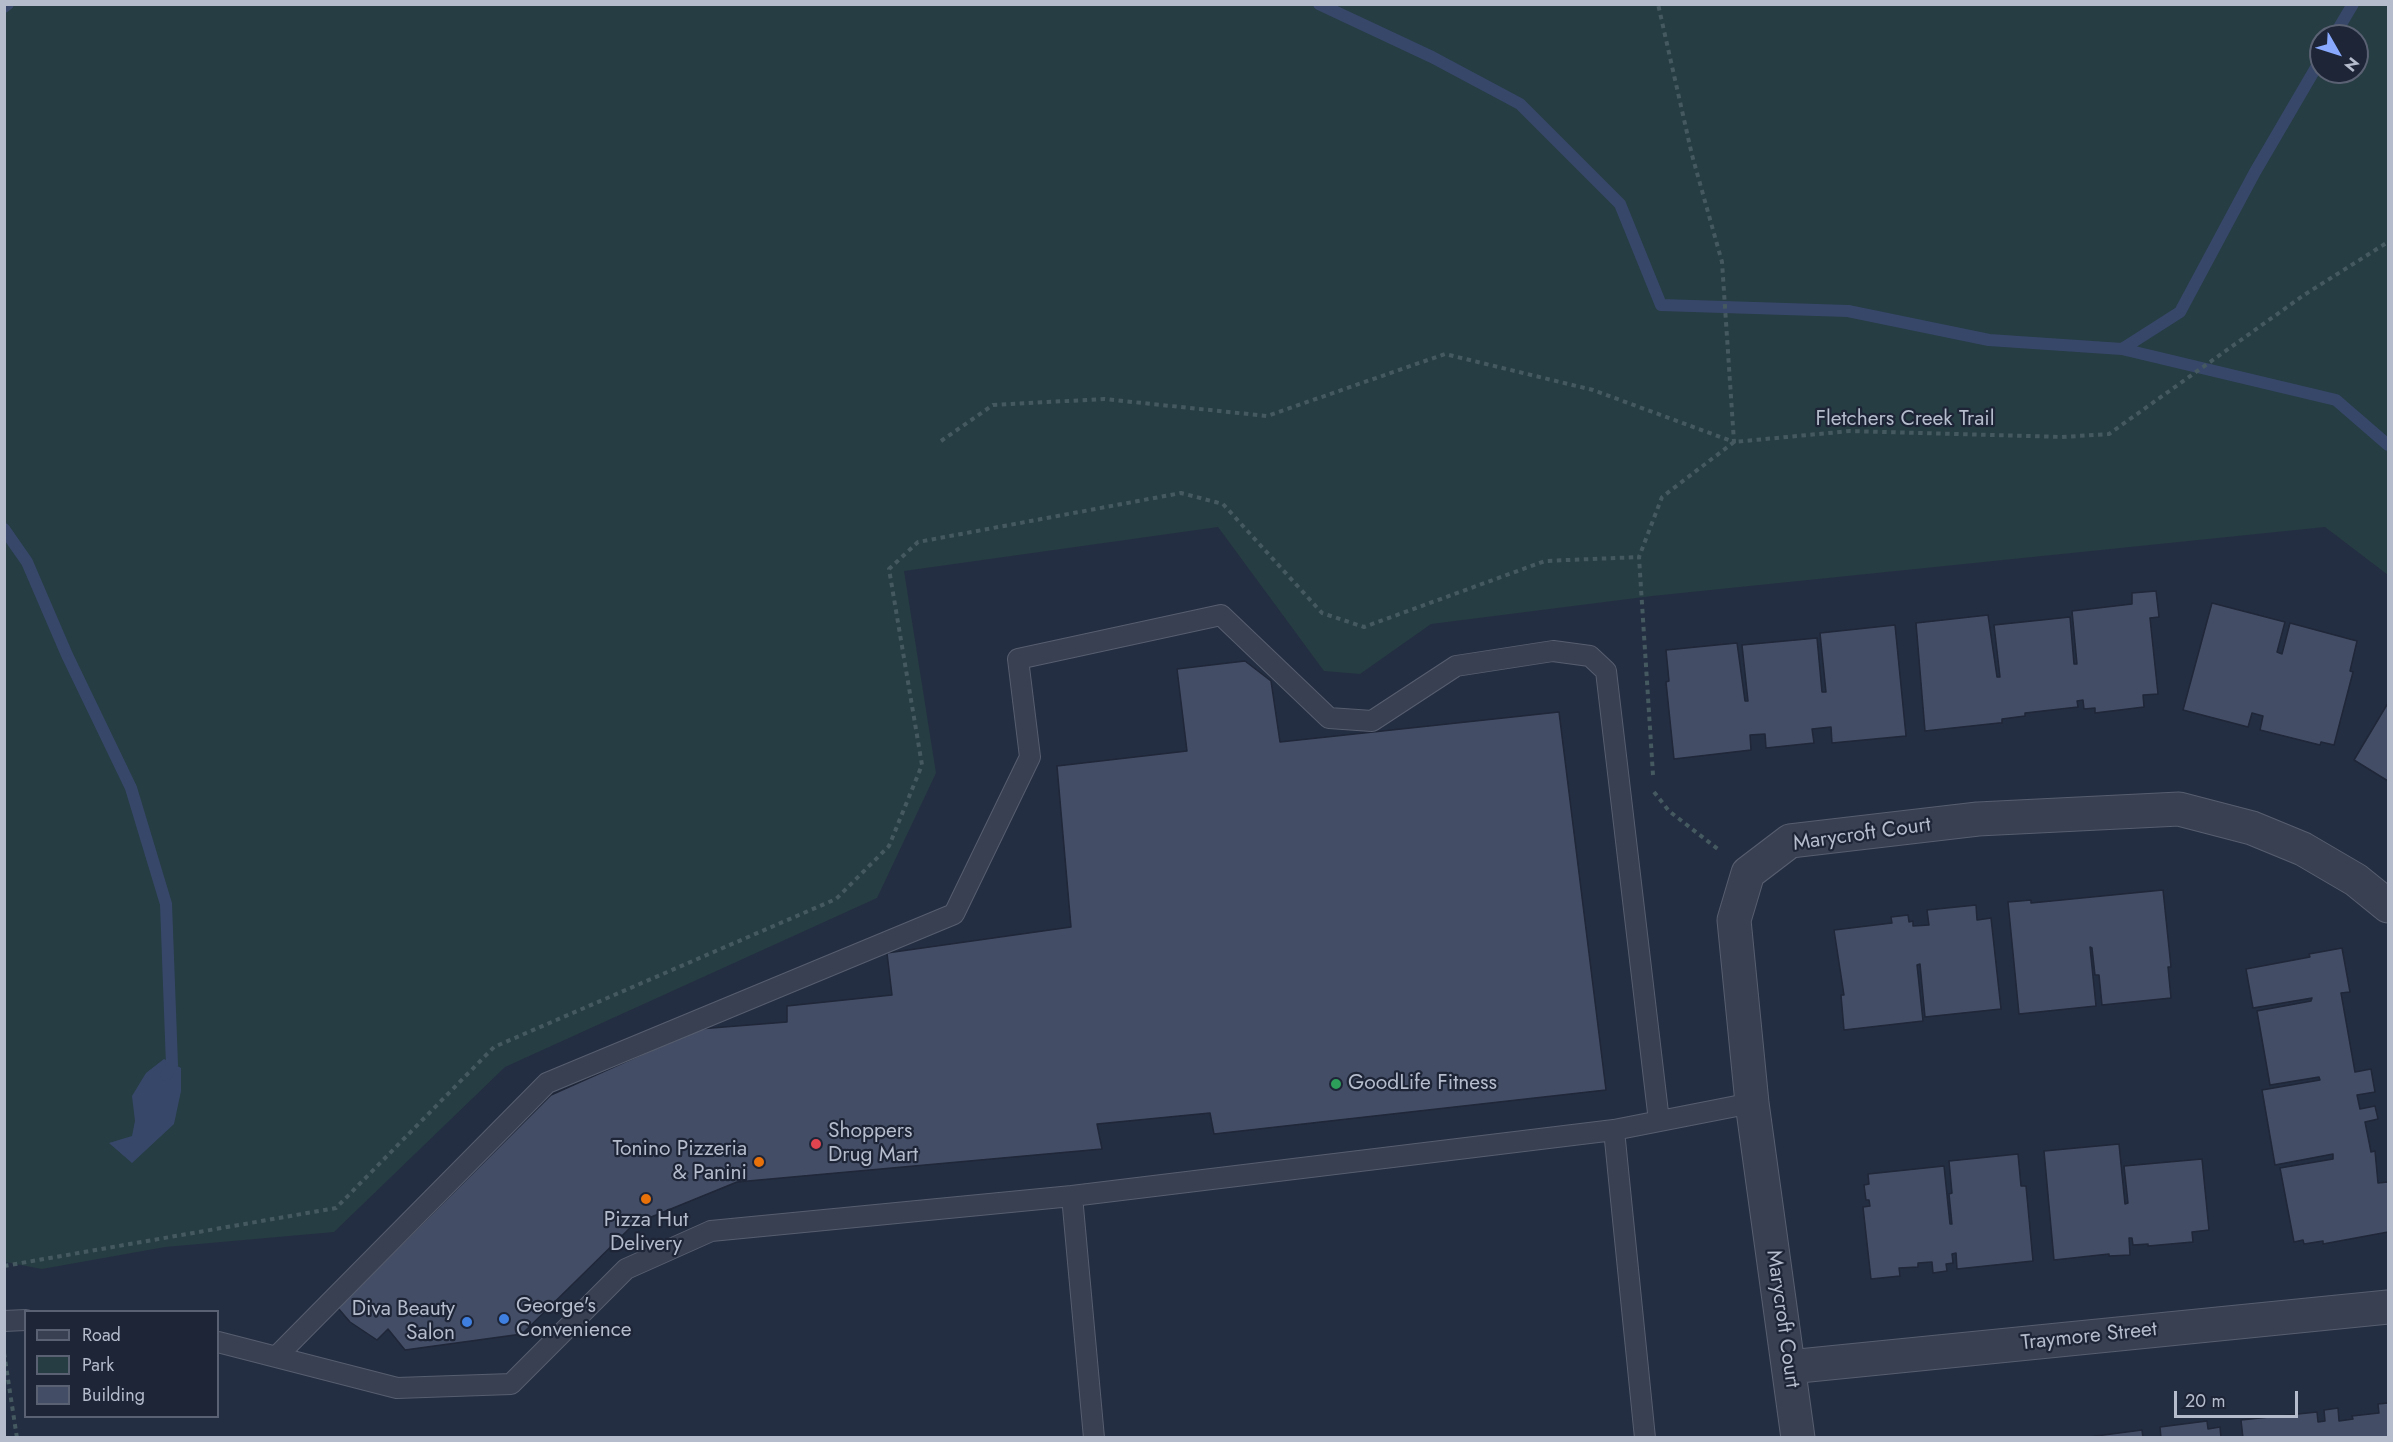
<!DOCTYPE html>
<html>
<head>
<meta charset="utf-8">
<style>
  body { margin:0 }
  #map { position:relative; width:2393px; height:1442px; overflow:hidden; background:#242e42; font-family:Jost,sans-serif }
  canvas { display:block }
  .frame { position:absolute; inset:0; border:6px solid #b5bccc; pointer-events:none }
  .legend { position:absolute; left:24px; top:1310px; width:195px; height:108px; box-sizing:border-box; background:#1d2537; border:2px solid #5a6173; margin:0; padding:8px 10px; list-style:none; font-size:18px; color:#b5bccc }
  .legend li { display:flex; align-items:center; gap:12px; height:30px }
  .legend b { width:30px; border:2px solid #5a6173 }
  .north { position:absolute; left:2309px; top:24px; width:60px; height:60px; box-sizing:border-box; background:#1d2537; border:2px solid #5a6173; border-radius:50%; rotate:129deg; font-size:16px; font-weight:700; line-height:24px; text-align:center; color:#b5bccc }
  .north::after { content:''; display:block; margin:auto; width:21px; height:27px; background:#88a9fe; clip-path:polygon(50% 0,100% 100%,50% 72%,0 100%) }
  .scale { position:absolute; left:2174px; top:1391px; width:124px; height:27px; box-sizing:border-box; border:3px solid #b5bccc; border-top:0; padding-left:8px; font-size:18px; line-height:21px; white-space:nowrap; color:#b5bccc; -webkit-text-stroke:4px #1d2537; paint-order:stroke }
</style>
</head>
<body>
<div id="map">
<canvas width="2393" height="1442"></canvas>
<div class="frame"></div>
<ul class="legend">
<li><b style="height:8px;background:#394052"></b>Road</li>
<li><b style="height:16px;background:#263d43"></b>Park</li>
<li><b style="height:16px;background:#434d65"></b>Building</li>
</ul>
<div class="north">N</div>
<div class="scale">20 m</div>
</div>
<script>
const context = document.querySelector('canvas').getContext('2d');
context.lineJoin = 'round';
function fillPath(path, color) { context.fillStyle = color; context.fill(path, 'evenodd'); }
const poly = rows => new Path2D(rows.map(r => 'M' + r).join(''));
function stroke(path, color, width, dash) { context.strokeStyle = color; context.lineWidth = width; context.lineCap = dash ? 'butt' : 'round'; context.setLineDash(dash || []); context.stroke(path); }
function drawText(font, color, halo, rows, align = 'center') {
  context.font = font + ' Jost,sans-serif'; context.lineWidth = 4.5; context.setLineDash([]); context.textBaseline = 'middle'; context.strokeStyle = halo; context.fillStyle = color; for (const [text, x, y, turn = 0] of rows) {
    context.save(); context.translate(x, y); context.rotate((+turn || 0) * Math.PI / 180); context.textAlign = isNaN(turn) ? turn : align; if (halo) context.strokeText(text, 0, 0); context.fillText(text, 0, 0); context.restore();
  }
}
fillPath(poly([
  [4,5,2388,5,2388,575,2325,527,1652,596,1431,624,1360,674,1324,671,1218,527,904,571,936,773,877,898,505,1067,334,1232,165,1247,42,1269,5,1262],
  [2321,36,2357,36,2357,72,2321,72]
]), '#263d43');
fillPath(poly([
  [164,1059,181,1068,181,1091,174,1124,132,1163,109,1143,132,1136,135,1121,132,1096,146,1073]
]), '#37476a');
stroke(poly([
  [1319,4,1432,57,1520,104,1620,204,1661,305,1848,311,1989,340,2122,349,2180,312,2255,172,2321,59],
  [4,7,8,4],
  [2334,36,2353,4],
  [2122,349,2336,400,2388,445],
  [4,529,27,562,67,655,131,788,166,904,172,1065,166,1075]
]), '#37476a', 12);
const building = poly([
  [2156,591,2159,617,2150,618,2158,694,2143,695,2144,707,2095,713,2095,708,2084,709,2083,700,2077,701,2078,707,2025,713,2025,716,2002,719,2002,723,1999,723,1925,731,1916,623,1988,615,1997,677,2000,677,1994,625,2070,617,2074,664,2077,664,2072,611,2132,604,2132,593,2156,591],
  [2212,603,2285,622,2277,652,2282,654,2290,623,2357,641,2350,671,2353,672,2334,745,2321,742,2320,745,2260,730,2263,716,2252,713,2248,727,2183,710,2212,603],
  [1895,625,1906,736,1832,743,1831,727,1812,729,1814,743,1766,748,1765,734,1750,735,1751,750,1674,759,1666,682,1669,681,1666,650,1737,643,1745,701,1748,701,1742,645,1817,638,1822,692,1826,692,1820,633,1895,625],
  [1245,661,1271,681,1280,742,1559,712,1606,1090,1214,1134,1210,1113,1097,1124,1102,1149,737,1182,634,1224,522,1334,405,1350,388,1329,377,1340,350,1322,338,1308,551,1095,699,1029,787,1022,787,1006,892,995,887,953,1071,927,1057,766,1187,751,1177,669,1245,661],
  [2388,703,2388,781,2354,760,2388,703],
  [2163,890,2171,967,2168,967,2171,998,2102,1005,2099,975,2095,975,2092,948,2090,947,2096,1006,2019,1014,2008,902,2031,900,2031,903,2163,890],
  [1976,905,1977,920,1991,918,2001,1009,1925,1017,1920,964,1917,965,1923,1021,1844,1030,1841,995,1844,995,1834,930,1892,923,1891,917,1908,915,1909,922,1913,921,1913,926,1929,925,1927,910,1976,905],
  [2342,948,2350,992,2341,993,2355,1072,2371,1069,2375,1092,2357,1095,2360,1109,2375,1106,2378,1119,2365,1122,2371,1152,2375,1151,2378,1183,2388,1182,2388,1232,2323,1244,2323,1241,2304,1244,2303,1240,2294,1242,2280,1168,2333,1159,2333,1154,2275,1165,2262,1090,2320,1080,2319,1077,2270,1085,2257,1011,2311,1001,2312,998,2253,1008,2246,969,2310,957,2309,954,2342,948],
  [2119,1144,2125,1204,2128,1203,2124,1166,2202,1159,2209,1230,2192,1232,2193,1242,2148,1246,2148,1244,2133,1245,2132,1238,2129,1238,2130,1255,2109,1256,2109,1254,2054,1260,2044,1151,2119,1144],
  [2018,1154,2021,1186,2026,1186,2033,1261,1957,1269,1956,1253,1952,1254,1953,1263,1946,1264,1947,1271,1933,1273,1932,1262,1918,1263,1918,1267,1899,1268,1900,1276,1871,1279,1863,1207,1870,1206,1869,1200,1866,1200,1864,1185,1869,1184,1868,1174,1944,1166,1950,1224,1952,1224,1949,1194,1952,1193,1949,1161,2018,1154],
  [2388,1403,2388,1438,2243,1438,2241,1420,2317,1412,2318,1422,2325,1421,2324,1410,2338,1408,2339,1421,2353,1419,2352,1416,2379,1413,2378,1404,2388,1403],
  [2207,1421,2208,1429,2220,1427,2221,1438,2161,1438,2160,1427,2207,1421],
  [2142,1430,2143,1438,2082,1438,2096,1436,2142,1430]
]);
fillPath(building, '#434d65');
stroke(building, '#1f2739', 1.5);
const lane = poly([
  [1614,1130,1645,1438],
  [4,1321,26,1320],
  [218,1342,397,1388,511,1384,626,1269,711,1231,1072,1196],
  [276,1357,547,1083,954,914,1030,757,1018,659,1221,615,1329,718,1372,721,1456,666,1553,651,1590,656,1606,671,1659,1121],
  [1094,1438,1072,1196,1614,1130,1752,1103]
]);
const street = poly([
  [1789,1367,2388,1307],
  [1798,1438,1752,1103,1734,920,1748,873,1790,841,1978,819,2179,809,2252,828,2303,849,2356,880,2388,906]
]);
stroke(lane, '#565e6f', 22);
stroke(street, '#565e6f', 35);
stroke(poly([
  [941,441,993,405,1104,399,1267,416,1445,354,1593,390,1734,442,1722,262,1692,155,1658,4],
  [1653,775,1639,557,1662,497,1734,442,1850,431,2062,437,2109,434,2304,295,2388,242],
  [1654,792,1669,811,1719,850],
  [4,1266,336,1208,494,1047,836,899,889,846,922,765,889,569,918,542,1181,493,1223,504,1322,613,1364,627,1545,561,1639,557],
  [4,1353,17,1438]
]), '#455a60', 4, [4.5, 4.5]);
stroke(lane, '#394052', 20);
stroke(street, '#394052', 33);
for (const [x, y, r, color] of [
  [1336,1084,6,"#2e9e5b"],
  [816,1144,6,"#e0444e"],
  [759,1162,6,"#e8710a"],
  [646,1199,6,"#e8710a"],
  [504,1319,6,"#3f7fe0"],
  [467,1322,6,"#3f7fe0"]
]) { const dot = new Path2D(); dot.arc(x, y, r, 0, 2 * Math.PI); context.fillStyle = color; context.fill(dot); stroke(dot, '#1d2537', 2); }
drawText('21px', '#b5bccc', '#1d2537', [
  ["Fletchers Creek Trail",1905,420],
  ["Marycroft Court",1862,835,-8],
  ["Marycroft Court",1782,1319,82],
  ["Traymore Street",2089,1337,-6]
]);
drawText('21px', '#b5bccc', '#1d2537', [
  ["GoodLife Fitness",1348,1084],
  ["Shoppers",828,1132],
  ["Drug Mart",828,1156],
  ["Tonino Pizzeria",747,1150,"right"],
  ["& Panini",747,1174,"right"],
  ["Pizza Hut",646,1221,"center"],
  ["Delivery",646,1245,"center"],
  ["George's",516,1307],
  ["Convenience",516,1331],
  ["Diva Beauty",455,1310,"right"],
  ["Salon",455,1334,"right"]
], 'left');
</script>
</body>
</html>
